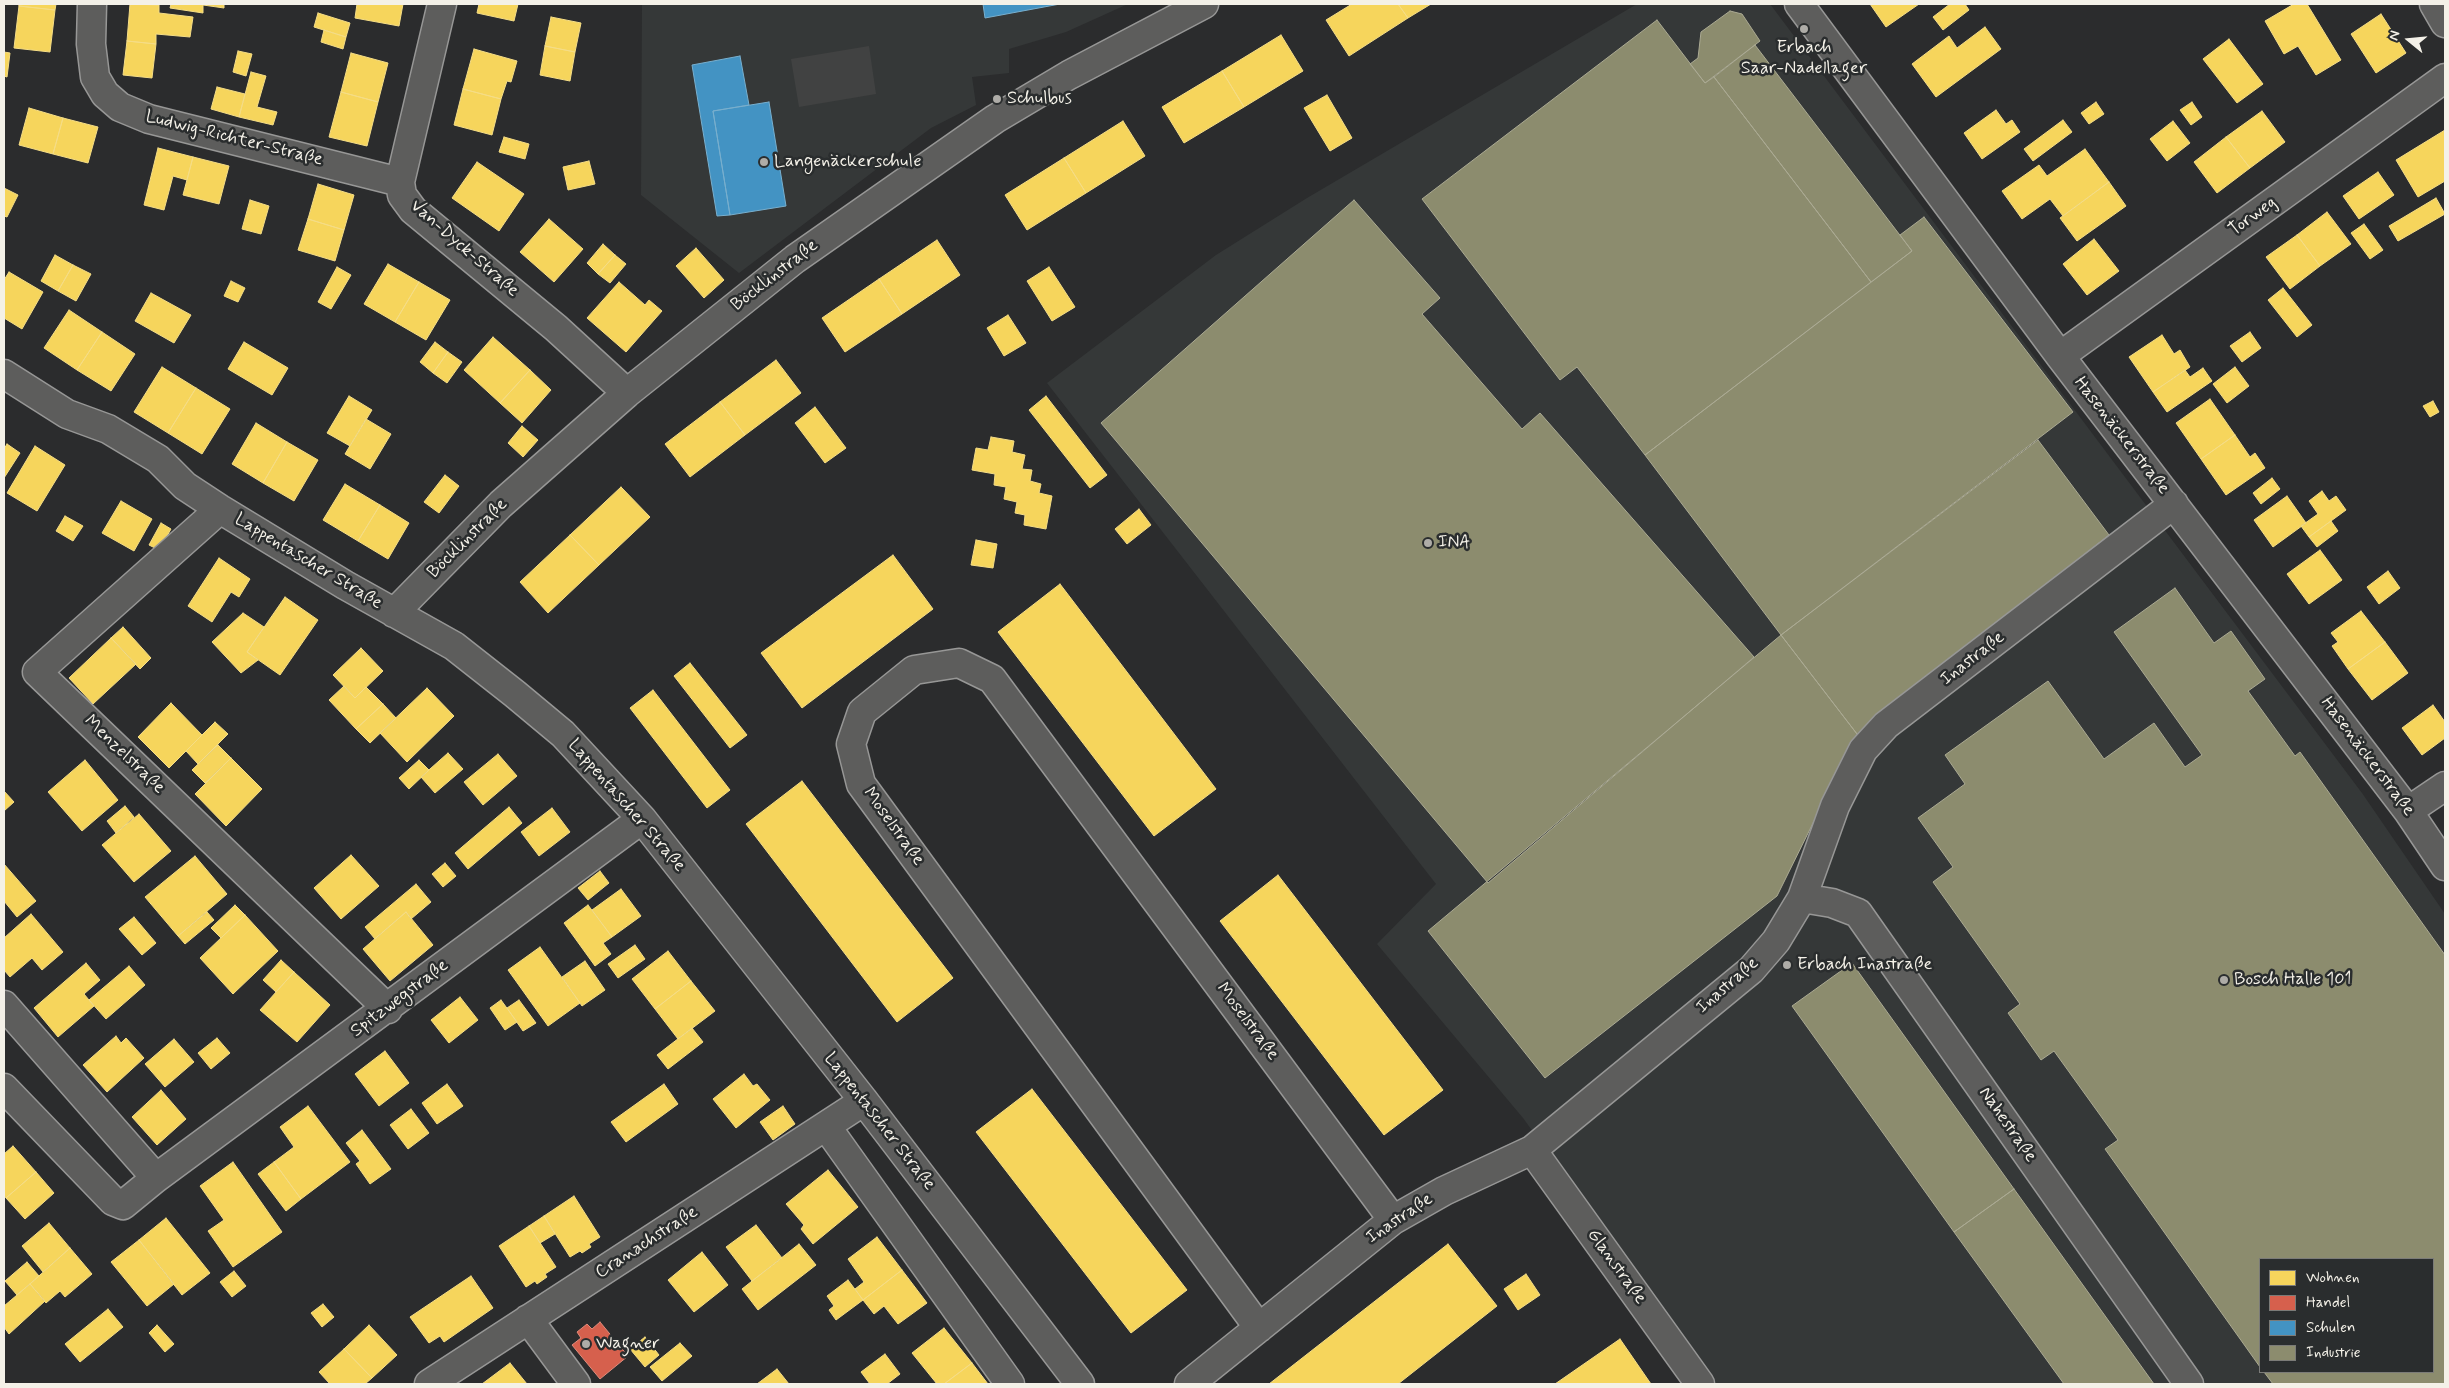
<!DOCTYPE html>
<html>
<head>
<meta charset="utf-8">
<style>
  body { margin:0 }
  #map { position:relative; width:2449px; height:1388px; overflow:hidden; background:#2b2c2d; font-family:Mynerve,sans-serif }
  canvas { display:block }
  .frame { position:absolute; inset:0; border:5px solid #f4f1e8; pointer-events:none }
  .legend { position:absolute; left:2259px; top:1258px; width:175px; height:115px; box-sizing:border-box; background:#2a2d2e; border:1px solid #7b7b78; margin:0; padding:6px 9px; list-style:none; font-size:15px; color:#f4f1e8 }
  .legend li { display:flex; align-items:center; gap:10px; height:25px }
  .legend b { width:25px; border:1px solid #7b7b78 }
  .north { position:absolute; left:2384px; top:15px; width:50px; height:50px; -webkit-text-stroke:4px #2a2d2e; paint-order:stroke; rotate:287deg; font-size:14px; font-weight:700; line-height:20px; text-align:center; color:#f4f1e8 }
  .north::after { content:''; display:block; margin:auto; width:18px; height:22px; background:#f4f1e8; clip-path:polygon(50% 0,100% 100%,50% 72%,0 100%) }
</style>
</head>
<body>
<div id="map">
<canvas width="2449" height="1388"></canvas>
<div class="frame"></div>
<ul class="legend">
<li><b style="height:14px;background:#f6d55c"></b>Wohnen</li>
<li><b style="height:14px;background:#d6604d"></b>Handel</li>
<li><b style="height:14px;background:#4393c3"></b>Schulen</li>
<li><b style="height:14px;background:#8c8c6e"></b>Industrie</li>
</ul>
<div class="north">N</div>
</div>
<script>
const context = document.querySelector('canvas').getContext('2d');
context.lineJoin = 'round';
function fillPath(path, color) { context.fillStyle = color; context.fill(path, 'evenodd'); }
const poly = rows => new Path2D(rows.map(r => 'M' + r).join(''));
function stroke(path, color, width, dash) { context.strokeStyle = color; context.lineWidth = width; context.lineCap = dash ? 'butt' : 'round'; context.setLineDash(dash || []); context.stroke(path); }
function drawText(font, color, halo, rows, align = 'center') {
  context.font = font + ' Mynerve,sans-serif'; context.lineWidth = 5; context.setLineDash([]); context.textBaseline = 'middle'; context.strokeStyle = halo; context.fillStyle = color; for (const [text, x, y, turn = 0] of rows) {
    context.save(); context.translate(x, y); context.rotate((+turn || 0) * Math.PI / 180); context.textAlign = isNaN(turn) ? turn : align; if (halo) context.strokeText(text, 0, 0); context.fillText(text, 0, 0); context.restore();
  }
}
fillPath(poly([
  [642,4,1128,4,1066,32,1009,49,1009,73,972,77,976,105,931,128,739,273,641,195],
  [1637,4,1770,4,2362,793,2445,914,2445,1384,1716,1384,1523,1118,1377,944,1436,884,1047,383,1216,255,1307,198],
  [2260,1259,2433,1259,2433,1372,2260,1372]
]), '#353838');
fillPath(poly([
  [869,46,876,94,799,107,791,59]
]), '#414242');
const homes = poly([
  [19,4,56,4,55,10,19,6,19,4],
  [130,4,159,5,159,13,193,17,190,37,156,34,156,44,127,41,130,4],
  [171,4,224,4,224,8,203,5,203,13,170,8,171,4],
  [357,4,403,4,399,26,355,18,357,4],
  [479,4,518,4,514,21,477,13,479,4],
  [1352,4,1398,4,1408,18,1349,56,1326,20,1352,4],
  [1398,4,1431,4,1408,18,1398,4],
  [1870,4,1919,4,1886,27,1870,4],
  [1950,4,1965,4,1969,10,1943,30,1933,17,1950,4],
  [2294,4,2307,4,2341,60,2316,75,2298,46,2284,54,2265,21,2294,4],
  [19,6,55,10,50,52,14,48,19,6],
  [318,13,350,23,346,37,314,27,318,13],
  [2381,14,2406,53,2376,73,2351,34,2381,14],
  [551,17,581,23,575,52,545,46,551,17],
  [1985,27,2001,49,1936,97,1912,64,1949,36,1957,48,1985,27],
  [324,30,346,37,343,49,321,42,324,30],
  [1281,35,1303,71,1244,107,1222,71,1281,35],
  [2229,39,2263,84,2237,103,2203,59,2229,39],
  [127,41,156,44,152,78,123,75,127,41],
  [545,46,575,52,570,81,540,75,545,46],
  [474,49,517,61,511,82,507,81,501,99,463,89,474,49],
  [238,51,252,54,246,76,233,72,238,51],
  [4,52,10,53,7,77,4,76,4,52],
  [351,53,388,63,378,102,341,92,351,53],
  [1222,71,1244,107,1184,143,1162,107,1222,71],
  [251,72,266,76,257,107,277,112,273,125,239,117,251,72],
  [217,87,245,94,239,117,211,109,217,87],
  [463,89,501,99,492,135,454,125,463,89],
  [341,92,378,102,367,146,329,137,341,92],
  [1327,95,1352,138,1330,151,1304,108,1327,95],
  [2096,102,2104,114,2089,124,2081,113,2096,102],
  [2192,102,2202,117,2191,125,2180,110,2192,102],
  [29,108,63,118,53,154,19,145,29,108],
  [1996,110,2006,124,2012,120,2020,132,1982,159,1964,133,1996,110],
  [2262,111,2285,142,2250,168,2226,137,2262,111],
  [63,118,98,127,88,163,53,154,63,118],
  [2063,120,2072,132,2033,161,2024,149,2063,120],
  [1123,121,1145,156,1086,193,1064,158,1123,121],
  [2173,121,2190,143,2167,161,2150,139,2173,121],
  [2445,130,2445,181,2418,197,2396,160,2445,130],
  [504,137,529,144,525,159,499,152,504,137],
  [2226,137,2250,168,2217,193,2194,162,2226,137],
  [158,148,193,157,187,180,173,176,164,210,144,205,158,148],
  [2085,149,2109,182,2063,216,2050,199,2022,219,2002,191,2039,165,2047,176,2085,149],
  [193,157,229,166,219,204,183,195,193,157],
  [1064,158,1086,193,1027,230,1005,195,1064,158],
  [589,161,595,184,568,190,563,167,589,161],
  [477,162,524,194,499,231,452,198,477,162],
  [2378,172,2394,195,2359,219,2343,196,2378,172],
  [2109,182,2126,206,2077,241,2060,218,2109,182],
  [318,184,354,195,344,230,308,219,318,184],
  [4,188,18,195,7,217,4,216,4,188],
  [2436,198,2445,214,2398,241,2389,226,2436,198],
  [250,200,269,206,261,234,242,229,250,200],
  [2327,212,2351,244,2320,266,2297,235,2327,212],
  [308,219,344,230,335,261,298,250,308,219],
  [549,219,583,249,554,282,520,252,549,219],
  [2364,224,2383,250,2370,259,2351,233,2364,224],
  [2297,235,2320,266,2290,289,2266,257,2297,235],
  [2094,239,2119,271,2087,295,2063,264,2094,239],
  [937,240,960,275,902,314,879,279,937,240],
  [603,244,615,255,598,274,587,263,603,244],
  [696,248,724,280,704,298,676,266,696,248],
  [55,255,73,265,58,291,41,281,55,255],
  [615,255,626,264,610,283,598,274,615,255],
  [388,264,419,282,395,322,364,304,388,264],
  [73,265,91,274,76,301,58,291,73,265],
  [337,267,351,275,331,309,318,302,337,267],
  [1049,267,1075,307,1052,321,1027,281,1049,267],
  [9,272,43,292,22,329,4,318,4,280,9,272],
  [879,279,902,314,845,352,822,318,879,279],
  [231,281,245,288,238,302,224,296,231,281],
  [419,282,450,300,426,340,395,322,419,282],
  [619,282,645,305,649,300,662,311,626,352,587,318,619,282],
  [2283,288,2312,325,2297,337,2268,300,2283,288],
  [151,293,191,315,174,343,135,321,151,293],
  [69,310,102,332,77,370,44,348,69,310],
  [1008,315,1026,343,1004,356,987,328,1008,315],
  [102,332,135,354,111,391,77,370,102,332],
  [2250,332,2261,348,2242,362,2230,346,2250,332],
  [2162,335,2174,354,2180,350,2190,367,2153,392,2129,357,2162,335],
  [493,337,530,370,500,403,464,370,493,337],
  [244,342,288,368,272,395,228,369,244,342],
  [435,342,448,352,433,373,420,362,435,342],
  [448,352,462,362,447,383,433,373,448,352],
  [776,360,801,393,745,435,720,402,776,360],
  [162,367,196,388,168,433,134,412,162,367],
  [2235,367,2249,386,2227,403,2213,384,2235,367],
  [2203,368,2212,381,2167,412,2153,392,2185,370,2190,377,2203,368],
  [530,370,551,390,522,423,500,403,530,370],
  [196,388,230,409,202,454,168,433,196,388],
  [349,396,372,410,350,446,327,433,349,396],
  [1046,396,1107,475,1090,488,1029,410,1046,396],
  [2210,399,2235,435,2201,459,2176,423,2210,399],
  [2433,401,2439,412,2430,417,2423,406,2433,401],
  [720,402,745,435,690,477,665,444,720,402],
  [815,407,846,448,825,463,795,423,815,407],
  [366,419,391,434,370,469,345,454,366,419],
  [256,423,287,442,263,483,232,464,256,423],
  [522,426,538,440,523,457,508,443,522,426],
  [2235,435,2250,457,2255,453,2265,468,2226,495,2201,459,2235,435],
  [991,437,1014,441,1012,452,1025,455,1022,469,1032,470,1030,481,1041,484,1039,493,1052,496,1046,529,1024,525,1025,515,1015,513,1017,502,1004,499,1006,487,994,485,995,474,972,470,976,448,988,450,991,437],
  [287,442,318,460,294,501,263,483,287,442],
  [7,444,20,453,4,478,4,449,7,444],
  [35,446,65,465,37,511,7,493,35,446],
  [445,475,459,486,439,513,424,502,445,475],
  [2272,478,2280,489,2261,504,2253,493,2272,478],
  [345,484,380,505,358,541,323,520,345,484],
  [621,487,650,517,599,565,570,535,621,487],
  [2322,491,2329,501,2336,496,2346,510,2309,537,2301,526,2318,514,2309,501,2322,491],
  [2287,496,2306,523,2273,547,2254,520,2287,496],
  [121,501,152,519,134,551,102,533,121,501],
  [380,505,409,523,388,559,358,541,380,505],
  [1139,509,1151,525,1127,544,1115,529,1139,509],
  [65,516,83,526,73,541,56,531,65,516],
  [2331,521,2338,531,2317,547,2309,537,2331,521],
  [161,523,171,529,159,550,149,545,161,523],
  [570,535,599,565,548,613,520,582,570,535],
  [976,540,997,544,993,568,971,565,976,540],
  [2320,550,2342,580,2309,604,2287,574,2320,550],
  [893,555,933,609,802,708,761,653,893,555],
  [219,558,250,579,239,597,231,592,212,622,188,606,219,558],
  [2388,571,2400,588,2379,604,2367,587,2388,571],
  [1060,584,1216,789,1154,836,998,632,1060,584],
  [285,597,318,620,280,675,247,652,285,597],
  [2361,611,2385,642,2348,669,2332,646,2338,642,2331,633,2361,611],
  [243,613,264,627,247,652,258,660,241,673,212,642,243,613],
  [123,627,151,658,140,669,111,638,123,627],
  [111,638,136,664,93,704,69,678,111,638],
  [2385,642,2408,673,2372,700,2348,669,2385,642],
  [361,648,383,671,355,698,333,675,361,648],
  [690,663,747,735,730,748,674,676,690,663],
  [344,686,355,698,366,687,383,704,356,729,329,700,344,686],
  [427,688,454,716,407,762,380,733,427,688],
  [653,690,730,790,707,808,630,708,653,690],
  [171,703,202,735,169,768,138,737,171,703],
  [383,704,396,718,370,743,356,729,383,704],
  [2433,705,2445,722,2445,738,2422,755,2402,728,2433,705],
  [215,722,228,734,198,764,186,751,215,722],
  [218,745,231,758,205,783,192,770,218,745],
  [448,753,463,769,435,793,421,777,448,753],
  [498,754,517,776,483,805,464,782,498,754],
  [231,758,262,789,226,826,195,794,231,758],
  [85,760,118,800,82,831,48,792,85,760],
  [419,760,429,770,409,789,399,778,419,760],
  [802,781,953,978,897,1022,746,824,802,781],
  [4,791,14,802,4,811,4,791],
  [125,806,134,817,116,833,107,821,125,806],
  [509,807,522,823,468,869,455,853,509,807],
  [552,808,570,832,539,856,521,832,552,808],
  [139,814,171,851,134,882,102,845,139,814],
  [351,855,379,886,341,919,314,888,351,855],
  [195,856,227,894,178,936,145,897,195,856],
  [445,863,456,876,443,887,432,874,445,863],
  [4,864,36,901,17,917,4,901,4,864],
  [600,871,609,883,588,900,578,888,600,871],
  [1278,875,1443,1090,1384,1135,1220,921,1278,875],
  [416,884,431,902,411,919,406,912,375,939,365,927,416,884],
  [621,889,641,916,612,937,592,910,621,889],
  [235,905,245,915,221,938,211,928,235,905],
  [588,905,612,937,603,943,611,954,595,966,564,923,588,905],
  [207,912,214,920,185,944,178,936,207,912],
  [406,912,433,945,390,981,363,949,406,912],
  [31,914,63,952,42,970,32,958,10,977,4,970,4,938,31,914],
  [245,915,278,951,233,994,200,958,245,915],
  [134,917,156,943,142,955,119,929,134,917],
  [635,945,645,959,618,978,608,964,635,945],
  [540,947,580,1003,548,1026,508,970,540,947],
  [668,951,691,981,655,1009,632,979,668,951],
  [281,960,294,972,276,992,263,980,281,960],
  [585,961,605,990,582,1006,562,977,585,961],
  [86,963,100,980,84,994,94,1006,58,1037,34,1008,86,963],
  [129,966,145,985,106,1019,89,1000,129,966],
  [294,972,330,1005,297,1042,260,1010,294,972],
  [691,981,715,1011,678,1039,655,1009,691,981],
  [460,997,478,1020,449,1043,431,1020,460,997],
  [501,1000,517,1022,505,1030,490,1008,501,1000],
  [519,1000,536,1023,523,1031,507,1008,519,1000],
  [692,1028,703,1042,668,1069,657,1055,692,1028],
  [116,1036,121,1043,126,1038,144,1058,107,1092,83,1065,116,1036],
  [217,1038,230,1053,211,1069,198,1053,217,1038],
  [174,1039,194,1062,165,1087,145,1064,174,1039],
  [385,1051,409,1083,379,1106,355,1074,385,1051],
  [744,1074,753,1086,757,1084,770,1100,736,1128,713,1099,744,1074],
  [447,1084,463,1106,437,1124,422,1103,447,1084],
  [664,1084,678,1104,626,1142,611,1122,664,1084],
  [1032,1089,1187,1290,1131,1333,976,1132,1032,1089],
  [161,1090,186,1119,157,1145,132,1117,161,1090],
  [308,1106,350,1162,301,1199,274,1162,294,1147,280,1127,308,1106],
  [783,1106,795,1124,773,1140,760,1122,783,1106],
  [411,1109,429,1133,408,1149,390,1125,411,1109],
  [362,1130,391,1169,370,1184,356,1164,360,1161,346,1143,362,1130],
  [13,1146,36,1172,6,1198,4,1195,4,1154,13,1146],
  [233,1162,282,1232,233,1267,208,1231,224,1220,200,1186,233,1162],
  [274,1162,301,1199,286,1211,258,1174,274,1162],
  [828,1170,858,1207,813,1244,801,1229,804,1225,786,1204,828,1170],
  [36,1172,54,1193,25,1219,6,1198,36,1172],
  [574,1196,600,1237,589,1244,591,1247,582,1253,580,1251,570,1257,544,1216,574,1196],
  [544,1216,555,1234,540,1243,529,1226,544,1216],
  [166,1218,210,1273,182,1295,139,1240,166,1218],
  [49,1223,70,1248,43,1272,22,1246,49,1223],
  [756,1225,782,1258,752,1281,726,1247,756,1225],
  [529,1226,556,1267,545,1274,547,1277,537,1284,535,1281,526,1287,499,1246,529,1226],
  [877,1237,902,1270,863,1300,855,1289,864,1282,848,1259,877,1237],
  [139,1240,174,1284,147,1306,111,1262,139,1240],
  [799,1244,816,1265,758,1310,742,1289,799,1244],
  [1448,1244,1497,1306,1398,1384,1269,1384,1448,1244],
  [70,1248,92,1274,65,1297,60,1291,46,1303,30,1284,70,1248],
  [702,1252,728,1285,694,1312,668,1280,702,1252],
  [27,1262,39,1276,17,1295,5,1281,27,1262],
  [902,1270,927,1303,898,1324,884,1306,874,1314,863,1300,902,1270],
  [234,1271,246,1286,232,1297,220,1282,234,1271],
  [1526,1274,1540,1295,1518,1310,1504,1289,1526,1274],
  [471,1276,493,1308,444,1342,440,1336,429,1343,410,1317,471,1276],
  [848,1280,863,1300,836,1320,829,1310,834,1306,827,1296,848,1280],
  [30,1284,45,1301,9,1334,4,1327,4,1306,30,1284],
  [323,1304,334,1317,322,1327,311,1313,323,1304],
  [108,1309,123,1327,80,1362,65,1344,108,1309],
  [157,1325,174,1344,165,1352,149,1333,157,1325],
  [369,1325,397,1355,372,1378,344,1349,369,1325],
  [944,1328,972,1363,944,1384,937,1384,912,1353,944,1328],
  [645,1337,659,1355,645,1367,630,1349,645,1337],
  [1620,1339,1651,1384,1555,1384,1620,1339],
  [680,1343,692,1356,662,1381,650,1367,680,1343],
  [344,1349,372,1378,365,1384,330,1384,319,1372,344,1349],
  [885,1354,900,1374,887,1384,870,1384,861,1372,885,1354],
  [510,1363,527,1384,482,1384,510,1363],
  [972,1363,988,1384,944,1384,972,1363],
  [777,1369,789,1384,757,1384,777,1369]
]);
fillPath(homes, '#f6d55c');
stroke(homes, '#f5dd86', 1);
const shops = poly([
  [600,1322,628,1356,600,1379,572,1345,581,1338,577,1332,587,1324,592,1329,600,1322]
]);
fillPath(shops, '#d6604d');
stroke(shops, '#df8c7c', 1);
const schools = poly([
  [983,4,1060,4,985,18,983,4],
  [740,56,749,105,713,111,730,215,717,216,692,65,740,56],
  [769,102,786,206,730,215,713,111,769,102]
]);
fillPath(schools, '#4393c3');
stroke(schools, '#78afce', 1);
const industry = poly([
  [1730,11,1742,14,1760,41,1705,83,1690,64,1698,58,1701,32,1730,11],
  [1657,20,1705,83,1714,77,1871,282,1645,455,1577,367,1560,380,1422,199,1657,20],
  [1755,45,1912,251,1871,282,1714,77,1755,45],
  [1354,200,1440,298,1422,314,1522,429,1540,413,1754,657,1488,883,1101,423,1354,200],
  [1924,217,2073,412,1781,635,1645,455,1912,251,1900,235,1924,217],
  [2038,440,2109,535,1857,734,1781,635,2038,440],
  [2175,588,2214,643,2231,631,2265,679,2248,691,2295,756,2300,752,2445,955,2445,1384,2273,1384,2264,1372,2433,1372,2433,1259,2260,1259,2260,1367,2105,1149,2118,1140,2054,1051,2041,1060,2008,1013,2020,1004,1933,882,1953,867,1918,818,1965,784,1945,755,2048,681,2104,759,2154,723,2185,767,2202,755,2114,632,2175,588],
  [1781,635,1857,734,1777,896,1545,1078,1428,931,1781,635],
  [1852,963,2014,1189,1954,1232,1792,1006,1852,963],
  [2014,1189,2154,1384,2064,1384,1954,1232,2014,1189]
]);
fillPath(industry, '#8c8c6e');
stroke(industry, '#abaa93', 1);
const street = poly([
  [92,4,91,44,95,77,105,94,120,107,149,119,400,182],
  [442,4,400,182,402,195,413,210,556,328,627,393],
  [1799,4,2060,356,2408,811,2445,866],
  [2434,4,2445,23],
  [2060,356,2445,78],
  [4,374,67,414,108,429,158,459,185,486,220,509,345,585,454,646,515,694,563,734,642,819,864,1101,1080,1384],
  [220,509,37,672,388,1009],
  [394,613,501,504,627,393,795,259,995,119,1069,75,1204,4],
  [2408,811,2445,786],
  [1802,898,1832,903,1858,913,2189,1384],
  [4,1005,156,1178],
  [4,1088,113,1201,123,1205,156,1178,642,819],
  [826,1126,1010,1384],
  [1532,1150,1700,1384],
  [528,1319,576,1384],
  [1259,1328,861,784,851,744,862,712,914,670,959,663,992,679,1393,1220],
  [429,1384,864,1101],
  [1189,1384,1393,1220,1444,1191,1532,1150,1751,970,1776,941,1802,898,1835,806,1863,750,1886,725,2174,504]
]);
stroke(street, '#979796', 31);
stroke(street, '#5d5d5c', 28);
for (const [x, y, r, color] of [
  [1804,29,5,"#aeaca7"],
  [997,99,5,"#aeaca7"],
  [764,162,5,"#aeaca7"],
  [1428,543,5,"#aeaca7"],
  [1787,965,5,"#aeaca7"],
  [2224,980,5,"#aeaca7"],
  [586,1344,5,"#aeaca7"]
]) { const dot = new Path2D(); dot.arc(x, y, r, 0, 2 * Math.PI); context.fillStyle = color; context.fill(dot); stroke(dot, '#2a2d2e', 2); }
drawText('18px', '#f4f1e8', '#2a2d2e', [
  ["Erbach",1804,48,"center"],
  ["Saar-Nadellager",1804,69,"center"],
  ["Schulbus",1007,99],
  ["Langenäckerschule",774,162],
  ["INA",1438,543],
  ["Erbach Inastraße",1797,965],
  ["Bosch Halle 101",2234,980],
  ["Wagner",596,1344]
], 'left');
drawText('18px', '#f4f1e8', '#2a2d2e', [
  ["Ludwig-Richter-Straße",234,139,14],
  ["Torweg",2253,217,-36],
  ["Van-Dyck-Straße",464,249,41],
  ["Böcklinstraße",775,276,-38],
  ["Hasenäckerstraße",2121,436,52],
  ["Böcklinstraße",468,539,-45],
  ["Lappentascher Straße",308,562,31],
  ["Inastraße",1973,659,-38],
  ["Menzelstraße",124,755,44],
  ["Hasenäckerstraße",2367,757,53],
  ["Lappentascher Straße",626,806,49],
  ["Moselstraße",893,827,54],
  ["Inastraße",1728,986,-41],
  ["Spitzwegstraße",400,999,-37],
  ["Moselstraße",1247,1022,53],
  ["Lappentascher Straße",879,1122,52],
  ["Nahestraße",2007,1125,55],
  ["Inastraße",1400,1219,-34],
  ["Cranachstraße",647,1243,-33],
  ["Glanstraße",1616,1267,54]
]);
</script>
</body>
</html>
